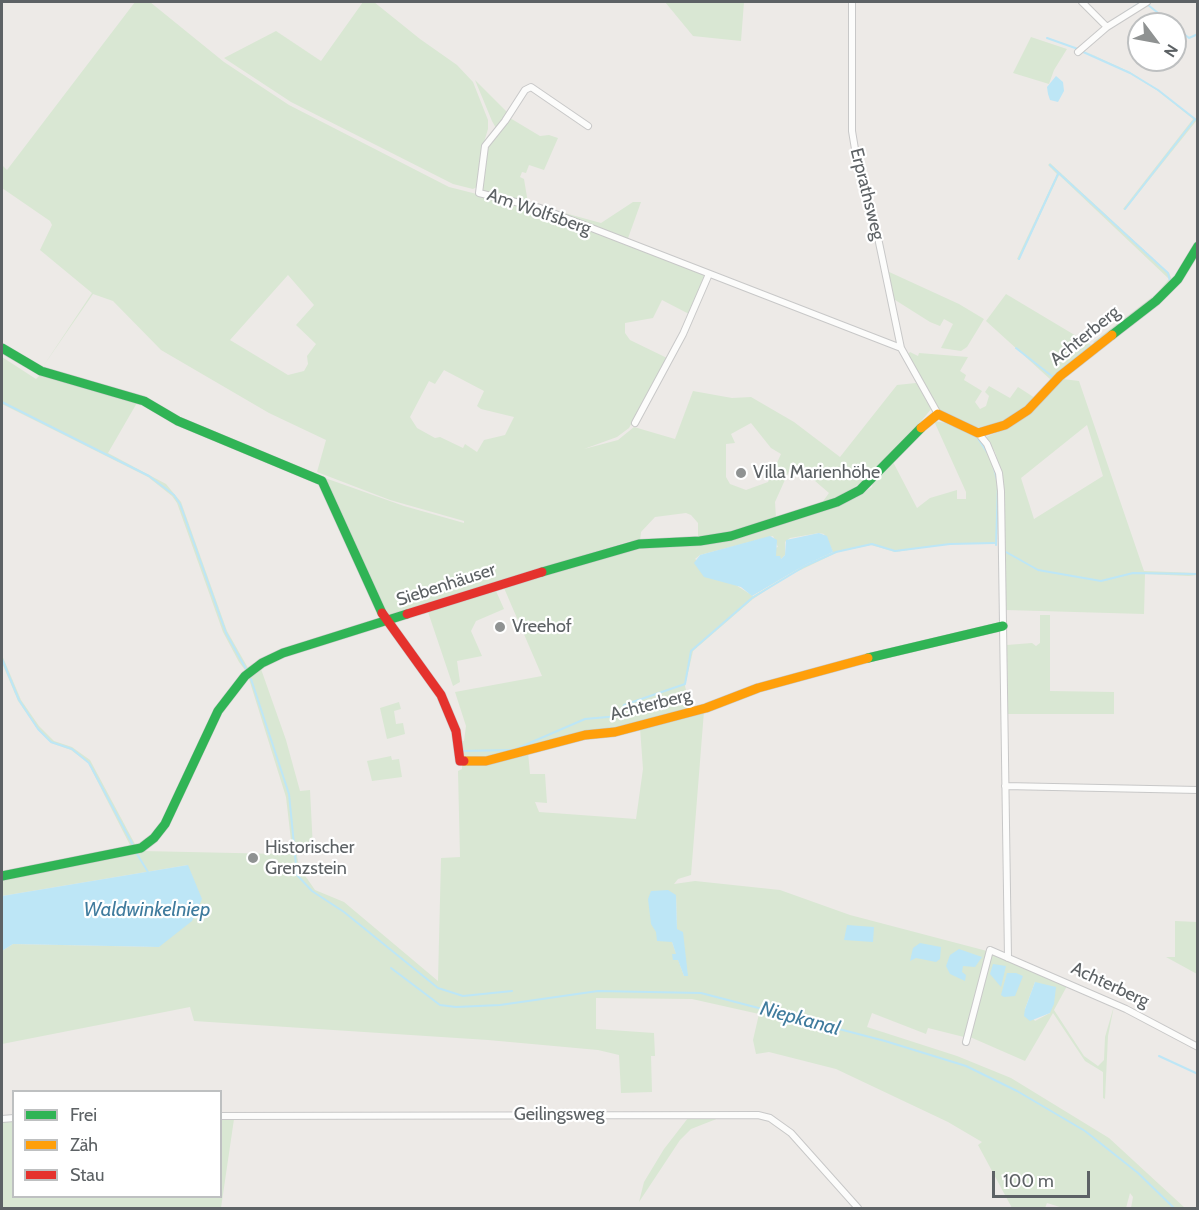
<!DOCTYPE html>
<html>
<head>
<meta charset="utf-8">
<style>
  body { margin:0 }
  #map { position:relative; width:1199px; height:1210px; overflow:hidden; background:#edeae7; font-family:Cabin,sans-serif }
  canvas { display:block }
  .frame { position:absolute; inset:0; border:3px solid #5d6265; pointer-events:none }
  .legend { position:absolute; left:12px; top:1090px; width:210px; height:108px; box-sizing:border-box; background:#fff; border:2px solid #bec0c1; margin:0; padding:8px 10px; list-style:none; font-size:18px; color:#5d6265 }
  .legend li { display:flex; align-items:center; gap:12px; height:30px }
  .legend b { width:30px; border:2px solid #bec0c1 }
  .north { position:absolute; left:1127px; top:12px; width:60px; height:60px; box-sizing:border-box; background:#fff; border:2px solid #bec0c1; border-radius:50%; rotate:122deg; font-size:16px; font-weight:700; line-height:24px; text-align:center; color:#5d6265 }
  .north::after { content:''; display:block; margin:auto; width:21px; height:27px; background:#8f9292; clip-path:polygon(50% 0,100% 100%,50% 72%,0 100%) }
  .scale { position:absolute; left:992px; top:1171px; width:98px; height:27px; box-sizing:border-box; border:3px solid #5d6265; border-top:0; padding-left:8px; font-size:18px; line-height:21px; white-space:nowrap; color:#5d6265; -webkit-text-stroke:4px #fff; paint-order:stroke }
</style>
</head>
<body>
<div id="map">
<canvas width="1199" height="1210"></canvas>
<div class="frame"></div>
<ul class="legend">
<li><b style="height:8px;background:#30b455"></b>Frei</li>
<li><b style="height:8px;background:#ff9f0a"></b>Zäh</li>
<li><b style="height:8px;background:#e5322d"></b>Stau</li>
</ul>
<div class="north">N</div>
<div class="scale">100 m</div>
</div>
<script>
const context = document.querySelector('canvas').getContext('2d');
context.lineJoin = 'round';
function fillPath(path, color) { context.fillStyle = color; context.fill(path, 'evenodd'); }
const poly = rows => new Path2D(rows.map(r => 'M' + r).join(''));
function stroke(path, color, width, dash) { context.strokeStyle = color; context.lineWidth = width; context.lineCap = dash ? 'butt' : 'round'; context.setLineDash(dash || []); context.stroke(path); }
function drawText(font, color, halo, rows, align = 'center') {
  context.font = font + ' Cabin,sans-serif'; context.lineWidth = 4.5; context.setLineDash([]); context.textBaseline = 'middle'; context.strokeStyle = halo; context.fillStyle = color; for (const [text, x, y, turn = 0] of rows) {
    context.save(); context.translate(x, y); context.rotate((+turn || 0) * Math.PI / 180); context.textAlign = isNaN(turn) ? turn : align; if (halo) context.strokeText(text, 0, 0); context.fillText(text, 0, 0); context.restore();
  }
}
fillPath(poly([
  [135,2,150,2,224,62,289,105,449,187,536,209,636,249,707,274,689,314,662,300,653,318,625,323,625,333,630,340,667,358,629,428,617,437,584,449,618,440,634,427,675,439,693,391,732,398,751,397,794,422,840,457,897,385,916,383,932,408,899,448,868,478,839,497,821,504,829,493,793,462,775,502,776,518,732,532,698,538,698,523,691,515,686,513,655,517,641,532,640,541,630,541,388,615,384,613,325,478,404,506,464,523,464,521,390,500,317,472,326,440,269,413,161,350,113,301,93,294,42,368,92,293,40,250,52,225,50,221,2,188,2,165,7,170],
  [288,275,314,305,296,325,316,344,307,356,308,364,304,371,288,375,230,340],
  [444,370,484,391,477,406,481,409,514,417,505,435,484,440,477,452,465,444,463,448,440,437,435,438,417,428,410,417,429,381,435,384],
  [751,423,771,448,781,454,768,482,746,490,730,484,726,477,726,444,735,443,731,434],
  [363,2,374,2,420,39,457,65,473,82,488,120,488,129,482,149,477,187,473,189,453,184,291,102,224,58,276,31,321,61],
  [665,2,744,2,741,41,693,36],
  [1031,37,1067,49,1054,70,1049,84,1013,73],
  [1082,50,1130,72,1158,90,1197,120,1125,210,1123,209,1193,119,1158,91,1129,73],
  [475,80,508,113,497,130,492,121],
  [510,118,540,136,549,135,558,138,544,170,529,165,526,173,522,172,520,177,524,179,528,203,482,191,488,146],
  [1050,163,1169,273,1172,279,1157,297,1096,344,1093,342,1156,294,1169,279,1059,175,1019,260,1017,259,1057,174,1048,165],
  [633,202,641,202,627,241,557,211,601,223],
  [887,271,959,304,984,319,967,347,961,351,941,348,953,324,944,319,940,326,930,322,892,298],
  [1006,294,1093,346,1051,380,986,321],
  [910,352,918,356,919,353,968,357,960,371,966,375,964,380,982,391,975,402,980,409,986,406,989,396,985,392,989,386,1010,398,1018,387,1035,398,1017,414,995,425,973,428,940,412,907,355],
  [2,357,36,379,41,374,138,401,108,453,166,484,181,502,227,631,248,668,245,670,239,662,223,632,177,503,172,496,148,477,2,404],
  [1063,379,1079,381,1144,571,1197,573,1197,575,1189,576,1145,574,1144,614,1006,610,1003,478,995,452,986,437,1010,427],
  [1087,425,1103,476,1034,519,1021,478],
  [934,421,946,423,978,436,989,455,998,484,997,544,949,544,895,552,871,545,838,552,786,577,753,599,693,651,685,686,691,710,481,760,461,758,460,742,464,741,466,726,455,692,542,676,504,588,632,549,699,543,827,508,856,497,872,487,874,477,892,460,917,508,930,498,957,490,957,499,966,499,966,492],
  [819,533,824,534,833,552,805,565,753,596,695,559,700,555,773,536,778,547,774,548,776,557,781,559,785,555,785,542,790,538],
  [496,591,504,609,476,621,471,631,482,656,457,661,460,682,453,686,428,612],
  [1040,615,1050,615,1050,691,1114,692,1114,714,1008,714,1007,645,1032,643,1036,646,1040,643],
  [2,655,21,700,39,726,54,741,72,747,90,760,136,846,131,847,88,763,71,750,51,743,38,730,18,701,2,663],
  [261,669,286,740,300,791,310,790,313,849,296,850,299,867,315,890,344,902,438,981,441,858,460,857,458,771,462,769,462,764,528,752,530,774,545,774,547,803,535,802,539,812,636,819,643,769,640,728,704,711,691,875,678,879,674,884,695,881,780,890,850,915,987,951,964,1037,928,1028,926,1034,872,1013,867,1027,957,1056,1011,1078,1109,1138,1185,1208,1131,1208,1133,1197,1130,1193,1126,1208,1063,1208,1047,1203,1045,1208,1012,1208,978,1145,982,1142,948,1122,836,1069,769,1052,756,1054,753,1040,759,1014,692,999,596,998,596,1029,654,1033,655,1056,651,1056,652,1092,621,1093,619,1055,598,1050,488,1040,194,1021,190,1007,2,1044,2,951,13,944,159,947,188,865,2,896,2,879,142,851,281,854,282,849,292,849,286,797,249,679],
  [676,895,677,929,684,976,672,942,657,932],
  [399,702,401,709,394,711,396,724,403,723,405,734,387,739,380,708],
  [391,756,392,760,399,759,402,777,372,781,367,761],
  [1175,921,1197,922,1197,974,1166,957,1175,957],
  [994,954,1067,986,1054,1010,1084,1056,1098,1066,1104,1060,1105,1037,1114,1006,1108,1036,1105,1099,1103,1098,1103,1072,1085,1061,1053,1013,1025,1061,970,1037,990,956],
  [1035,982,1050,1013,1035,1021,1025,1009],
  [688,1118,719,1118,691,1129,680,1140,639,1202,644,1182,664,1149],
  [221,1119,234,1119,221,1208,2,1208,2,1122,13,1121,14,1196,220,1196]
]), '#d9e7d3');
fillPath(poly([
  [1056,76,1063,82,1064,91,1058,102,1050,100,1048,94,1047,87],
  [819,533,827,536,833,552,805,565,752,596,741,587,704,577,694,563,700,555,770,536,777,540,776,556,780,556,781,559,785,555,786,540],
  [188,865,202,899,192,921,159,947,13,944,2,951,2,896],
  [668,890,676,895,677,929,683,932,688,976,684,976,678,960,673,960,672,954,676,954,672,942,657,941,656,932,651,924,648,899,651,891],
  [847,925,874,927,873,942,844,940],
  [920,943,941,947,940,959,936,962,916,958,910,961,913,948],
  [959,949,982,957,975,967,963,966,962,972,966,975,965,981,950,974,946,966,950,955],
  [993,964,1006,966,1001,987,990,974],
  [1007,973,1016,973,1023,976,1015,996,1004,997,1001,995],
  [1035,982,1056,987,1054,1004,1050,1013,1030,1021,1024,1016,1025,1009]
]), '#bde6f6');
stroke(poly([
  [1148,5,1172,24],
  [1124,13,1141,2],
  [1175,27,1189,38,1198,34],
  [1047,38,1078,49],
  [1081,51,1130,73,1158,90,1195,119],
  [1050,165,1168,273,1170,281],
  [1125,209,1195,119,1198,121],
  [1019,259,1058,174],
  [1095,343,1102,338],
  [1016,348,1053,377],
  [1057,373,1090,347],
  [2,402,149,476,174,495,180,504,226,633,246,669],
  [977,437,989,455],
  [994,468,997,480],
  [996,545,998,486],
  [1006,552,1038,570,1101,581,1133,573,1198,574],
  [2,659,19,700,38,729,51,742,72,749,89,763,133,845],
  [251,679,289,794,297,875,312,891,344,912,438,988,463,996,512,991],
  [518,748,585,719,619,716,624,705,685,684,691,651,752,598,805,566,836,552,872,544,895,551,950,544,994,543],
  [462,751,513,750],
  [137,854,148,872],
  [391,968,440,1005,456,1007,500,1005,598,991,701,993,885,1041,966,1066,1017,1091,1085,1131,1138,1173,1174,1208],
  [1159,1056,1198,1074]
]), '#bde6f6', 2);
const street = poly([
  [852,2,852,131,859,173,877,233,901,348,938,414],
  [1082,2,1107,27],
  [1078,52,1107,27,1147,2],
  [588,126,531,87,525,90,505,121,485,146,479,193,540,208,901,348],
  [635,423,683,334,709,274],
  [978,433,987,444,999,473,1001,491,1008,958],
  [1005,786,1198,790],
  [966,1042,990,950,1126,1009,1198,1047],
  [220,1116,758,1115,770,1118,791,1133,858,1208],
  [2,1119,14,1118]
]);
const fast = poly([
  [1112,335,1156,301,1178,279,1198,246],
  [2,348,41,371,144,401,178,421,322,481,382,613],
  [542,572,639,544,700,541,731,536,837,502,860,490,921,428],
  [868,658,1003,626],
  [2,876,141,848,154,838,165,824,218,711,245,676,262,663,283,653,407,614]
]);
const slow = poly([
  [921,428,938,414,978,433,1005,425,1028,410,1060,376,1112,335],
  [464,761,486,761,585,735,615,732,706,708,758,688,868,658]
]);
const jam = poly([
  [382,613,441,695,456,731,460,761,464,761],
  [407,614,542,572]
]);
stroke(street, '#c8c8c8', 8);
stroke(fast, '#c8c8c8', 10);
stroke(slow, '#c8c8c8', 10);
stroke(jam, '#c8c8c8', 10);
stroke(street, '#fcfcfb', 6);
stroke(fast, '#30b455', 9);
stroke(slow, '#ff9f0a', 9);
stroke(jam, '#e5322d', 9);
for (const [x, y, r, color] of [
  [741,473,6,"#8f9292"],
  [500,627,6,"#8f9292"],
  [253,858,6,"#8f9292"]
]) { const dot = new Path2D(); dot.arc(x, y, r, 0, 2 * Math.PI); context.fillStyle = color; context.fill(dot); stroke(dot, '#fff', 2); }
drawText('18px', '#5d6265', '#fff', [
  ["Erprathsweg",867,194,76],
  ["Am Wolfsberg",539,212,19],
  ["Achterberg",1085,336,-39],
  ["Siebenhäuser",446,585,-18],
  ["Achterberg",651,705,-14],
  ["Achterberg",1110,985,25],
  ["Geilingsweg",559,1115]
]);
drawText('18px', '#5d6265', '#fff', [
  ["Villa Marienhöhe",753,473],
  ["Vreehof",512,627],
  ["Historischer",265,848],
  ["Grenzstein",265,869]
], 'left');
drawText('italic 20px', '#3f7b9d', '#fff', [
  ["Waldwinkelniep",147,910],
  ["Niepkanal",800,1019,15]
]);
</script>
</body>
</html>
